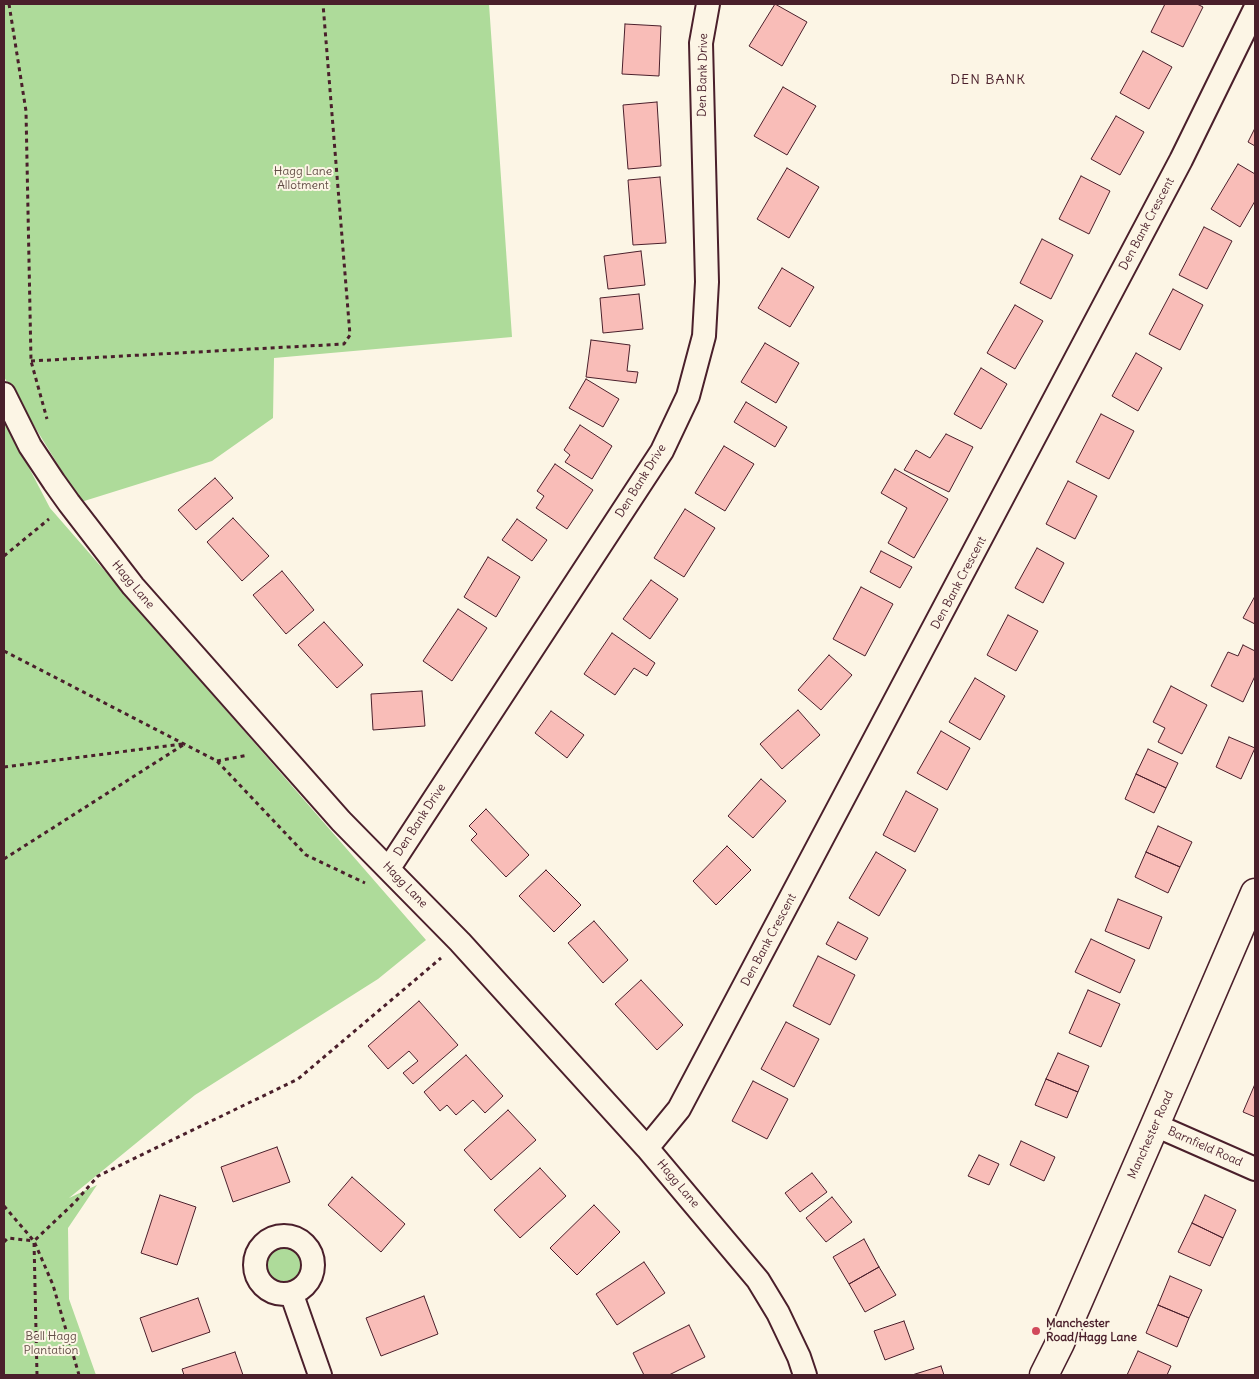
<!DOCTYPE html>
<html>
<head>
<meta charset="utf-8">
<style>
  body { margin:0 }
  #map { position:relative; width:1259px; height:1379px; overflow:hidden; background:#fcf5e5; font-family:Delius,sans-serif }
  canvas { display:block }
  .frame { position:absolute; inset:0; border:5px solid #4a1f2b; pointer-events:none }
</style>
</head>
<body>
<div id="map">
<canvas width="1259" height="1379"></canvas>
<div class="frame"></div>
</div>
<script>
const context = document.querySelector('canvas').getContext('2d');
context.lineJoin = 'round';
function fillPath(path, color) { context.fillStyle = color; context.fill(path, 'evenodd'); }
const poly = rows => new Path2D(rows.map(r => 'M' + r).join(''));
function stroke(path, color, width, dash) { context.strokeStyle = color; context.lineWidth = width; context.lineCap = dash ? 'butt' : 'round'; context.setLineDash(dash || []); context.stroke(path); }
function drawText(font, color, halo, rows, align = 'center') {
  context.font = font + ' Delius,sans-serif'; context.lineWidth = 4; context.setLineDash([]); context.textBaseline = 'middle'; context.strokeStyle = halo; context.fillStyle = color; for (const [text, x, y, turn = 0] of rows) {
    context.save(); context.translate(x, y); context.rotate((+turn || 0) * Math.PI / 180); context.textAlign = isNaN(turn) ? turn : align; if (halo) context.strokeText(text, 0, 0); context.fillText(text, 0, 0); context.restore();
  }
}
fillPath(poly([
  [4,4,489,4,512,337,274,358,273,418,212,461,81,502,4,377],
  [4,420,50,508,426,940,378,979,195,1095,69,1198,97,1185,68,1228,69,1299,96,1375,4,1375],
  '267 1265a17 17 0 1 1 34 0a17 17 0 1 1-34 0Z'
]), '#aedb9a');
const building = poly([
  [775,4,807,22,782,66,749,46,775,4],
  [1165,4,1197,4,1203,7,1183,47,1151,32,1165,4],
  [625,24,661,26,659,76,622,74,625,24],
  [1143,51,1172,67,1149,109,1120,93,1143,51],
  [783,87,816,106,787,155,754,136,783,87],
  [657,102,661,166,628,169,623,105,657,102],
  [1116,116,1144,132,1120,175,1091,159,1116,116],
  [1255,128,1255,146,1248,142,1255,128],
  [1238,164,1255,174,1255,201,1240,227,1211,209,1238,164],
  [787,168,819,187,789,238,757,219,787,168],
  [1081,176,1110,191,1089,234,1059,219,1081,176],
  [660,177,666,243,633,245,628,180,660,177],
  [1204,227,1232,241,1207,289,1179,275,1204,227],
  [1042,239,1073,255,1051,299,1020,283,1042,239],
  [641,251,645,285,608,289,604,256,641,251],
  [782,268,814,287,790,327,758,308,782,268],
  [1173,289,1203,305,1180,350,1149,334,1173,289],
  [639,294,643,329,603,333,600,298,639,294],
  [1015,305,1043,321,1015,369,987,353,1015,305],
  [591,340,630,345,627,371,638,372,636,383,586,377,591,340],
  [765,343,799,363,776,403,741,382,765,343],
  [1136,353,1162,368,1138,411,1112,396,1136,353],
  [981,368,1007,384,981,429,954,414,981,368],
  [586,379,619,399,603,427,569,408,586,379],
  [746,402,787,427,775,447,734,422,746,402],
  [1101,414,1134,431,1109,479,1076,462,1101,414],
  [580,425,612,446,592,479,565,462,570,455,564,450,580,425],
  [946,434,973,447,949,492,904,470,916,450,930,458,946,434],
  [724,446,754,464,725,511,695,493,724,446],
  [555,464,593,490,567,529,536,508,544,496,537,491,555,464],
  [895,469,948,499,914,558,888,543,907,508,881,493,895,469],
  [215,478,233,498,196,530,178,510,215,478],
  [1068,481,1097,496,1075,539,1046,524,1068,481],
  [685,509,715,528,684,577,654,558,685,509],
  [233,518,269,556,242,581,207,542,233,518],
  [517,519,547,540,532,561,502,540,517,519],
  [1037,548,1064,563,1043,603,1015,588,1037,548],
  [881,551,912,567,900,588,870,572,881,551],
  [488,557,520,577,496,617,464,597,488,557],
  [282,571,314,610,286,634,253,595,282,571],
  [651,580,678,599,650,639,623,619,651,580],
  [861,587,893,604,865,656,833,639,861,587],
  [1255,596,1255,624,1243,618,1255,596],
  [458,609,487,628,452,681,423,661,458,609],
  [1008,615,1038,631,1016,671,987,655,1008,615],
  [324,622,363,665,337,688,298,645,324,622],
  [612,633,655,663,647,676,634,668,615,695,584,674,612,633],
  [1243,645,1255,651,1255,676,1243,702,1211,686,1228,652,1238,656,1243,645],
  [829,655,852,675,821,710,798,690,829,655],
  [975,678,1005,696,980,740,949,722,975,678],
  [1171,686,1207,705,1182,754,1158,742,1165,728,1153,722,1171,686],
  [422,691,425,726,373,730,371,694,422,691],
  [798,710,820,735,782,769,760,744,798,710],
  [551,711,584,735,567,758,535,733,551,711],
  [941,731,970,748,947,790,917,773,941,731],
  [1229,737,1255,748,1241,779,1216,767,1229,737],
  [1148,749,1178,763,1166,788,1136,774,1148,749],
  [1136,774,1166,788,1154,813,1125,799,1136,774],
  [761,779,786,801,753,838,728,816,761,779],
  [906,791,938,809,915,852,883,835,906,791],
  [486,809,529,855,506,877,471,840,477,834,469,826,486,809],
  [1158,826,1192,842,1180,867,1146,852,1158,826],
  [727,846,751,870,716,905,693,881,727,846],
  [876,852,906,870,879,916,849,898,876,852],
  [1146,852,1180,867,1168,893,1135,877,1146,852],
  [546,870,581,905,554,932,519,896,546,870],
  [1118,899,1162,917,1149,949,1105,931,1118,899],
  [594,921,628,960,603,983,568,943,594,921],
  [838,922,868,938,856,960,826,944,838,922],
  [1091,939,1135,960,1120,993,1075,972,1091,939],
  [818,956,855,975,830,1025,793,1006,818,956],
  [641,980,683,1025,657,1050,615,1004,641,980],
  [1088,990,1120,1004,1101,1047,1069,1033,1088,990],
  [419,1001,458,1045,413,1084,403,1073,418,1061,409,1051,388,1069,368,1046,419,1001],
  [786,1022,819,1039,794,1087,761,1069,786,1022],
  [1058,1053,1089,1066,1078,1092,1046,1079,1058,1053],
  [466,1055,503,1096,485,1113,473,1100,456,1115,447,1105,440,1111,424,1092,466,1055],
  [1046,1079,1078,1092,1067,1118,1035,1105,1046,1079],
  [753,1081,788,1099,767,1139,732,1121,753,1081],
  [1255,1084,1255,1117,1243,1112,1255,1084],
  [508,1110,536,1140,491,1180,464,1150,508,1110],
  [1021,1141,1055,1157,1044,1181,1010,1165,1021,1141],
  [277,1147,290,1182,233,1202,221,1167,277,1147],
  [979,1155,999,1164,989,1185,968,1176,979,1155],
  [540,1168,566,1196,520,1238,494,1210,540,1168],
  [812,1173,827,1192,800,1212,785,1193,812,1173],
  [352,1177,405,1224,381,1252,328,1205,352,1177],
  [160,1195,196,1207,177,1265,141,1253,160,1195],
  [1205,1195,1236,1210,1223,1238,1192,1223,1205,1195],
  [832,1197,852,1222,826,1242,806,1218,832,1197],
  [594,1205,620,1232,577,1275,550,1248,594,1205],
  [1192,1223,1223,1238,1210,1266,1178,1252,1192,1223],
  [864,1239,879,1267,849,1284,833,1257,864,1239],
  [644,1262,665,1293,617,1325,596,1294,644,1262],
  [879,1267,896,1295,865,1312,849,1284,879,1267],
  [1170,1276,1202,1290,1189,1318,1158,1305,1170,1276],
  [424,1296,438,1334,381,1356,366,1318,424,1296],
  [198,1298,210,1332,152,1352,140,1318,198,1298],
  [1158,1305,1189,1318,1177,1347,1146,1333,1158,1305],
  [904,1321,914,1349,885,1360,874,1331,904,1321],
  [689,1325,705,1357,669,1375,644,1375,633,1353,689,1325],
  [1138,1351,1171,1366,1167,1375,1127,1375,1138,1351],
  [235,1352,243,1375,184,1375,182,1369,235,1352],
  [941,1366,944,1375,912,1375,941,1366]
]);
fillPath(building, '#f9bdb8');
stroke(building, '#4a1f2b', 1);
const minor = poly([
  [4,394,30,446,54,482,69,503,133,586,341,821,460,942,647,1148,758,1280,778,1313,799,1357,805,1375],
  [389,868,662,451,688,396,704,336,707,282,701,43,708,4],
  [1155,1125,1255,1169],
  [647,1148,679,1109,1181,160,1255,9],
  '255 1265a29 29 0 1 1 58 0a29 29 0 1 1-58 0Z',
  [292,1295,320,1375]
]);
const primary = poly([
  [1044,1375,1060,1343,1155,1125,1255,893]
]);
stroke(minor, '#4a1f2b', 26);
stroke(primary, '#4a1f2b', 31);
stroke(poly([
  [9,4,26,111,31,361,47,419],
  [31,361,344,344,350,335,323,4],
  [4,556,49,519],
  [4,651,217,761,306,855,365,883],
  [217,761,248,755],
  [4,767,182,744],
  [4,859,183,745],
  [4,1206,34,1241,53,1285,79,1375],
  [4,1242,8,1238,34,1241],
  [37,1375,34,1241,75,1202,98,1176,298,1079,441,958]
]), '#4a1f2b', 3, [4, 4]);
stroke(minor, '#fcf5e5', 22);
stroke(primary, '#fcf5e5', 28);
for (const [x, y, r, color] of [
  [1036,1331,5,"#d1495b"]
]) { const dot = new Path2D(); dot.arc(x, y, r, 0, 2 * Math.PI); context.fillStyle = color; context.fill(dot); stroke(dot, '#fcf5e5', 2); }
drawText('12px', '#4a1f2b', '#fcf5e5', [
  ["Den Bank Drive",703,75,-89],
  ["Den Bank Crescent",1147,224,-62],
  ["Den Bank Drive",641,481,-58],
  ["Den Bank Crescent",959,583,-62],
  ["Hagg Lane",133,585,50],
  ["Den Bank Drive",420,820,-57],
  ["Hagg Lane",405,885,46],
  ["Den Bank Crescent",769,940,-62],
  ["Manchester Road",1151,1135,-66],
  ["Barnfield Road",1205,1147,24],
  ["Hagg Lane",678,1184,50]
]);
drawText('12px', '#634e47', '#fcf5e5', [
  ["Hagg Lane",303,172],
  ["Allotment",303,186],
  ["Bell Hagg",51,1337],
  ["Plantation",51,1351]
]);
drawText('bold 12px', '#4a1f2b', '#fcf5e5', [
  ["Manchester",1046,1324],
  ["Road/Hagg Lane",1046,1338]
], 'left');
context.letterSpacing = '1px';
drawText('14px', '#4a1f2b', '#fcf5e5', [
  ["DEN BANK",988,80]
]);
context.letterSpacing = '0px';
</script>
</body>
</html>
